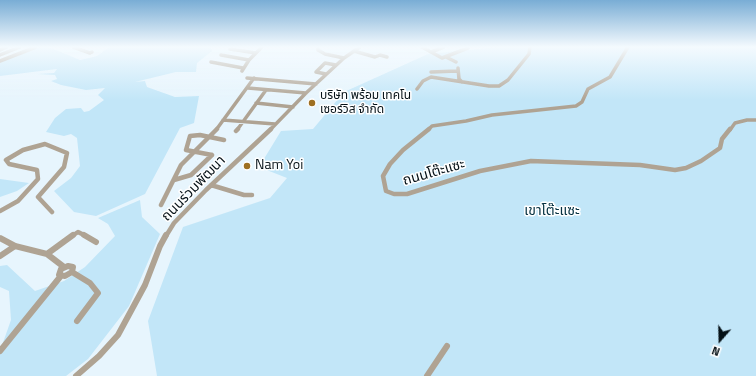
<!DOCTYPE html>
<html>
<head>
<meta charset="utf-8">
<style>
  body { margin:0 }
  #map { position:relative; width:756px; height:376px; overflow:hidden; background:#e7f5fd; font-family:"Titillium Web",sans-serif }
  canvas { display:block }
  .north { position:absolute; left:700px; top:320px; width:40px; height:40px; -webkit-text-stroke:3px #fff; paint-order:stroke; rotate:200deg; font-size:11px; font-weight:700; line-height:16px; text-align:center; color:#041016 }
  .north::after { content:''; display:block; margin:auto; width:14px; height:18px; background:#041016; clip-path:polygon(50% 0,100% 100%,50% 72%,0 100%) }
</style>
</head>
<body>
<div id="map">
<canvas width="756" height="376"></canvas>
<div class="north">N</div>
</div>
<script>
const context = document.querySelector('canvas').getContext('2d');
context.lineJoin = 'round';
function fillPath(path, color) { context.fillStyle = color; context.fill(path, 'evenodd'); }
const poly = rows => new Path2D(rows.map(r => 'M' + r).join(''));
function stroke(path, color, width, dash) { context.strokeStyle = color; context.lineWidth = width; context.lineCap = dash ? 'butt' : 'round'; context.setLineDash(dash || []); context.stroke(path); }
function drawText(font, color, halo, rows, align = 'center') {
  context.font = font + ' "Titillium Web","Noto Sans Thai",sans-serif'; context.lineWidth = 3; context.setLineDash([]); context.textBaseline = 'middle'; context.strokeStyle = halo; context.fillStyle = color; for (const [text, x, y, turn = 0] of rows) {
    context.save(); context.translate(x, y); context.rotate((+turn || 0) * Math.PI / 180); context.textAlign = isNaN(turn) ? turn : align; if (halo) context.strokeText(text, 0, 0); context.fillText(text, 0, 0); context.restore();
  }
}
fillPath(poly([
  [40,47,49,47,80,60,97,56,109,47,211,47,212,51,197,63,196,72,176,72,135,82,145,81,147,87,175,97,199,96,194,123,180,128,145,194,96,216,74,212,54,191,71,178,80,166,77,138,71,134,64,136,46,132,55,118,66,109,81,108,84,112,89,111,104,100,98,95,105,88,86,90,61,85,51,81,57,79,55,75,37,74,54,73,57,69,0,76,0,62],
  [497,47,756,47,756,376,157,376,148,321,183,227,270,198,287,178,259,167,281,131,313,129,344,92,428,54],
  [0,179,29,183,17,191,0,197],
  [140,200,142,217,160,234,129,306,88,359,66,376,0,376,0,351,11,320,9,291,0,287,0,266,7,265,35,291,64,281,85,267,115,236,108,224,98,218]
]), '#c2e6f8');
stroke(poly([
  [73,47,90,53,92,52],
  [318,47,318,50,325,54,344,58],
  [422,47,442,58,468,48],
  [230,49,256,53],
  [0,50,7,47],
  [354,51,375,57,380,55,387,57],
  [431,52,444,47],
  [0,55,20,47],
  [221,55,249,60],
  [446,57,456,62],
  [0,61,36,47],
  [211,62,243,68],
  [458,68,459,79,462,82],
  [242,71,249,60,262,47],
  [431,72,457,71],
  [326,74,316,72,325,63,336,65],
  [247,78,316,84],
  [248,88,306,93],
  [417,89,423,81,431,77,489,86,499,86,508,80,529,54,530,47],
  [256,103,293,107],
  [223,120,275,124],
  [216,130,254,78],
  [237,130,266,90],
  [270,130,306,93,344,58,360,47],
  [428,130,432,126,466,121,492,115,576,106,582,102,588,89,610,77,628,47],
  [730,130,735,123,747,120,756,120]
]), '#afa393', 3.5);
stroke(poly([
  [429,129,403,150,390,164,383,176,386,191,394,194,407,194,480,171,531,161,640,165,675,170,686,168,701,161,720,148,722,139,730,129],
  [236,131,238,129],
  [212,155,186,150,190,136,200,135,224,140],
  [174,180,191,175,212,155],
  [211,185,244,195,252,195],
  [161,205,181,165,217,129],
  [0,211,18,201,38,179,37,170,9,164,6,160,23,150,45,144,67,153,64,167,38,197,52,212],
  [72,236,78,232,86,236],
  [166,236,174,223,206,190,271,129]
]), '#afa393', 4.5);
stroke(poly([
  [84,235,96,242],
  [0,238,15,246,47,254,64,267],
  [47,254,73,235],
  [0,256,15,246],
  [68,266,73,267,72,272,65,276,59,275,61,269,68,266],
  [72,272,90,283,98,293,77,321],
  [0,351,60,277],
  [76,376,99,356,118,335,145,285,160,246,166,235],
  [427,376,447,346]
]), '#afa393', 6);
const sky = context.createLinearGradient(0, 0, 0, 100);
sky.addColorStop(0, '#79add5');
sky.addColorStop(0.47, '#f4fafe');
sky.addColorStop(1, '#f4fafe00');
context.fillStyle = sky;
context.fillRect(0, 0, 756, 100);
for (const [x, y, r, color] of [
  [312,103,4,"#9d6f21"],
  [247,166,4,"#9d6f21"]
]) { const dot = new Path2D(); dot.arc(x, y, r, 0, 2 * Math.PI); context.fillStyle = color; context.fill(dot); stroke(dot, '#fff', 1.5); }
drawText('12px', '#041016', '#fff', [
  ["บริษัท พร้อม เทคโน",320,96],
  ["เซอร์วิส จำกัด",320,110]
], 'left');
drawText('14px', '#041016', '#fff', [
  ["Nam Yoi",255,166]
], 'left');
drawText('14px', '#041016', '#fff', [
  ["ถนนโต๊ะแซะ",434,173,-16],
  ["ถนนร่วมพัฒนา",194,189,-46]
]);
drawText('14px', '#053141', '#fff', [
  ["เขาโต๊ะแซะ",552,212]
]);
</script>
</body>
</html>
